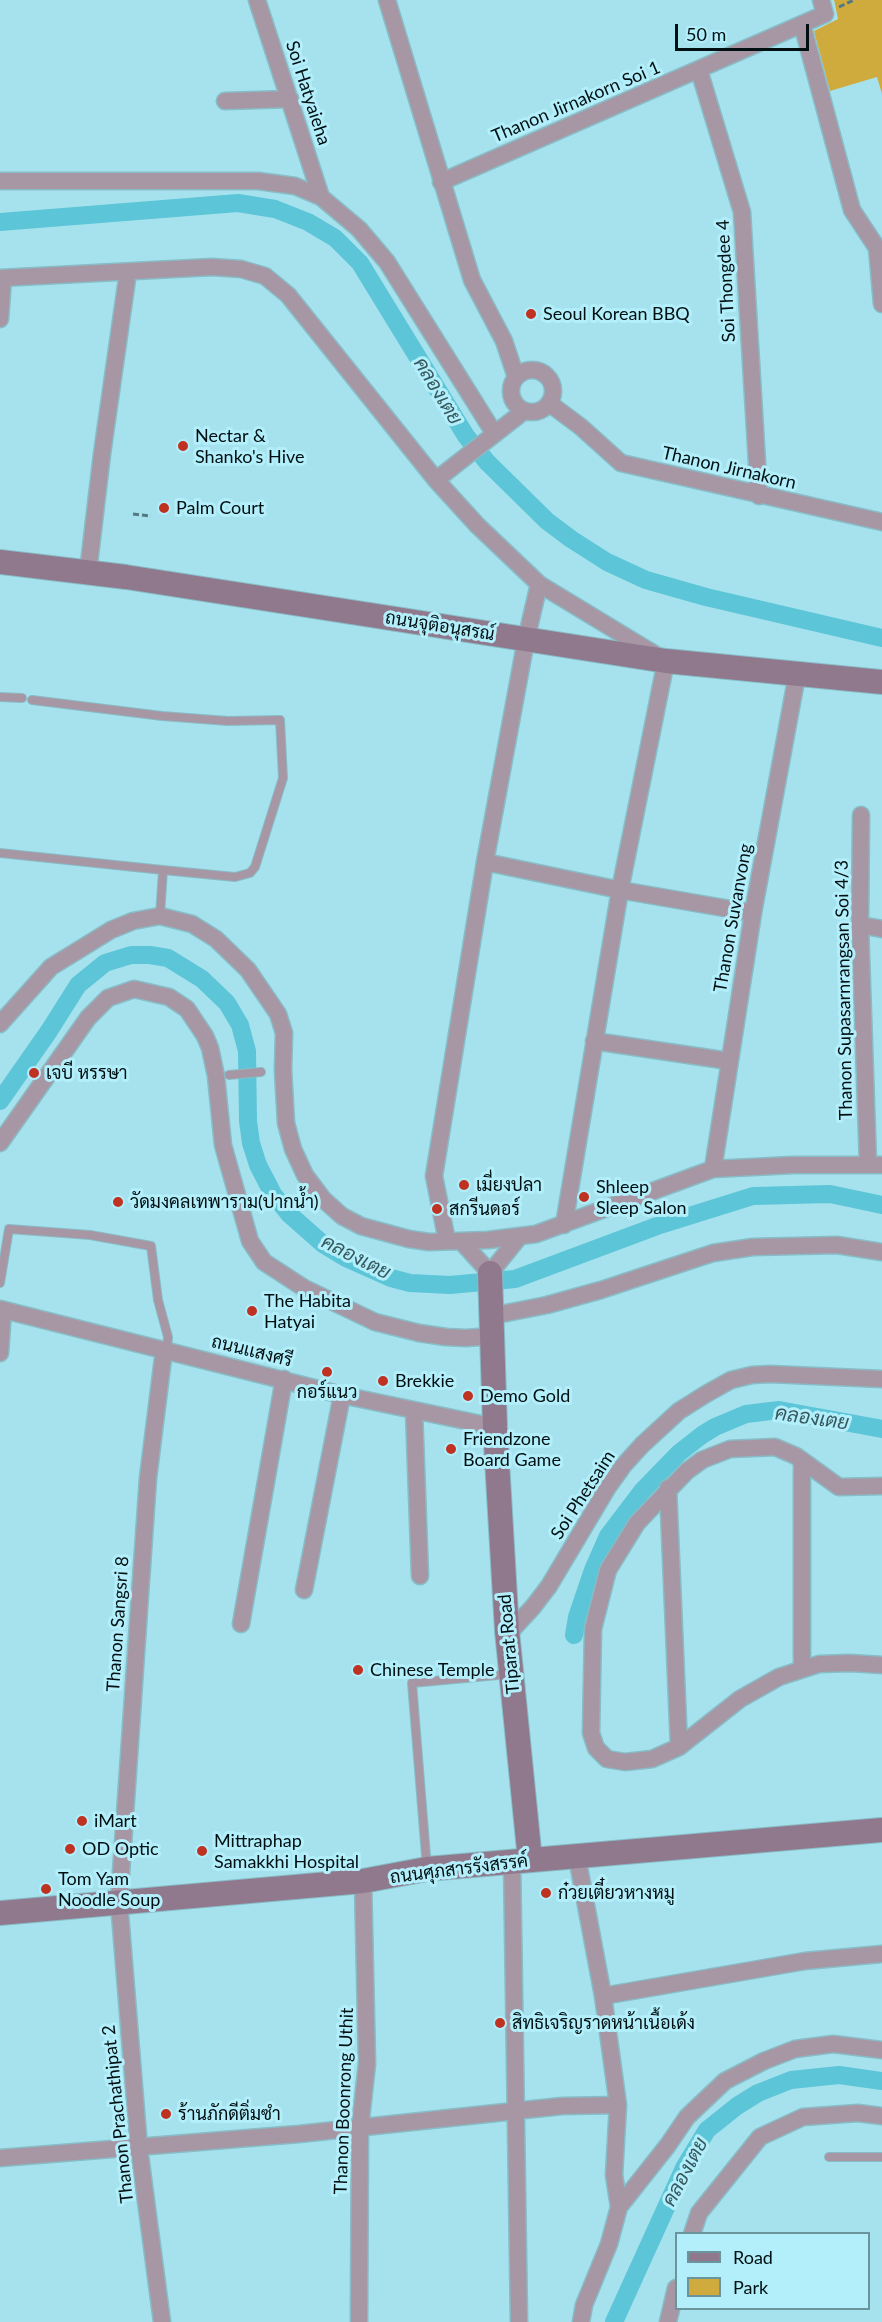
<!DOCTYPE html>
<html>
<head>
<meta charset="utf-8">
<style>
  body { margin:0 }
  #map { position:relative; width:882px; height:2322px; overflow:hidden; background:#a6e2ed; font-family:Lato,sans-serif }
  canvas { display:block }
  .legend { position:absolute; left:675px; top:2232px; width:195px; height:78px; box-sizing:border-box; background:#b3effa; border:2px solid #6b959d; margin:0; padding:8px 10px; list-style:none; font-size:18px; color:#000f12 }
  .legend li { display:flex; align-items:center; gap:12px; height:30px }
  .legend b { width:30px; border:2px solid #6b959d }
  .scale { position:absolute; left:675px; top:24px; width:134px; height:27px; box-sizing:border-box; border:3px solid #000f12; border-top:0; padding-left:8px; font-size:18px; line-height:21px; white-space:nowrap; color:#000f12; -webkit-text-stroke:4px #b3effa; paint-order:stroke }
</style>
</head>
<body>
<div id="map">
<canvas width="882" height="2322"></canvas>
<ul class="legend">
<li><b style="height:8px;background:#90788d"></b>Road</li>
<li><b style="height:16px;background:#cfab3d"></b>Park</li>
</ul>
<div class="scale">50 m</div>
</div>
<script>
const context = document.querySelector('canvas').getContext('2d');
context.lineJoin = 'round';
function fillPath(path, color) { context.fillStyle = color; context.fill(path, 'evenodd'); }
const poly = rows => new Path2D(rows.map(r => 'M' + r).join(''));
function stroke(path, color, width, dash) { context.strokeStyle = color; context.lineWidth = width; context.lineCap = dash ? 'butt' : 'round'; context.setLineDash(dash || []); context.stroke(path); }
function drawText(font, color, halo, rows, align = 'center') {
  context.font = font + ' Lato,Sarabun,sans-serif'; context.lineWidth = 6; context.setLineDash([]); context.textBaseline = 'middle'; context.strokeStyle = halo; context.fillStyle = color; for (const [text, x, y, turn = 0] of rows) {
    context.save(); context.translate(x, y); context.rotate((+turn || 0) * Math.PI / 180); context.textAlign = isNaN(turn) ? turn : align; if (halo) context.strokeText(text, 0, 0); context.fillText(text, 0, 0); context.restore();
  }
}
fillPath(poly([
  [834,0,882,0,882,94,877,77,830,91,814,31,838,19]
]), '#cfab3d');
stroke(poly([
  [0,222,238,203,275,209,308,222,335,238,360,263,466,436,487,462,547,521,571,539,607,562,646,580,706,597,882,638],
  [0,1101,49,1031,78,985,105,963,131,955,150,955,168,958,202,979,227,1003,240,1025,247,1051,248,1121,251,1143,258,1165,273,1194,289,1214,323,1244,346,1258,391,1278,410,1283,450,1285,515,1279,657,1226,753,1196,830,1194,882,1205],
  [574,1635,577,1617,593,1570,608,1536,643,1490,679,1453,702,1435,715,1427,746,1414,779,1410,882,1429],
  [614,2322,684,2168,707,2130,737,2106,758,2093,791,2080,839,2075,882,2081]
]), '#5cc5d8', 18);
const lane = poly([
  [0,697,22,698],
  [32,700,162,716,228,721,280,720,283,778,255,867,250,873,235,877,163,870],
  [0,853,163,870,160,916],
  [229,1075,261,1072],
  [0,1283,9,1229,90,1235,151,1246,158,1300,168,1337,167,1351],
  [427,1868,412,1683,509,1674],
  [829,2157,882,2157]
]);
const street = poly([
  [257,0,321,197],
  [387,0,472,280,504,341,516,377],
  [802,24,852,210,877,248,882,304],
  [699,70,742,212,759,496],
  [225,101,290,99],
  [0,181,258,181,295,186,321,197,359,229,387,262,494,433],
  [441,182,825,14,821,0],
  [0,278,212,267,241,269,265,276,288,295,436,480,477,525,539,584,666,661,620,890,564,1225],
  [0,319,3,278],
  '511 391a21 21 0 1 1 42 0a21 21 0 1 1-42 0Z',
  [549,403,581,427,621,463,882,522],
  [436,480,524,411],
  [88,572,102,454,128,272],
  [861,815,860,925,868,1164],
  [485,862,620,890,753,913],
  [860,925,882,929],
  [0,1024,51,967,111,930,133,921,160,916,192,924,216,939,248,970,278,1014,284,1033,283,1070,286,1123,293,1149,305,1175,323,1199,342,1216,361,1226,409,1239,429,1242,488,1240,536,1234,713,1169,793,1165,882,1165],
  [594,1041,729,1061],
  [0,1143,88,1018,108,998,134,989,169,997,187,1009,205,1036,210,1048,216,1076,223,1145,250,1241,264,1262,304,1288,375,1322,419,1333,446,1337,466,1338,493,1336],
  [713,1169,753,913,797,675],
  [447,1241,434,1176,485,862,526,640,539,584],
  [461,1241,490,1273,520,1236],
  [0,1309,342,1395,495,1427],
  [491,1316,547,1305,601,1290,713,1253,753,1247,837,1245,882,1252],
  [0,1353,3,1310],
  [414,1411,420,1576],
  [802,1460,802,1668],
  [882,1486,839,1487,796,1456,775,1447,730,1449,702,1460,687,1471,637,1523,608,1570,593,1629,591,1733,596,1748,607,1759,625,1762,652,1759,679,1747,740,1699,779,1677,819,1664,850,1663,882,1665],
  [668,1488,679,1747],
  [304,1590,342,1395],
  [241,1624,284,1379],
  [508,1634,533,1607,549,1586,608,1487,623,1466,642,1445,679,1411,706,1394,731,1380,752,1375,770,1374,882,1379],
  [577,1857,603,1996,618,2105,614,2175,619,2207,609,2244,584,2305,581,2322],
  [512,1861,519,2322],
  [603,1996,805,1961,882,1954],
  [0,2158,299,2134,562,2106,618,2105],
  [619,2207,668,2145,687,2117,725,2081,764,2061,795,2049,833,2044,882,2050],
  [692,2234,699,2213,760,2137,803,2117,858,2113,882,2116],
  [162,2322,139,2148,119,1902,148,1478,164,1350],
  [359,2322,360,2127,367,2064,363,1881],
  [668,2322,676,2288]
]);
const secondary = poly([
  [0,562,126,577,666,661,882,682],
  [490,1273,495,1427,507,1631,530,1860],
  [0,1913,363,1881,427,1869,882,1830]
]);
stroke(lane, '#88bcc6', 10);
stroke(street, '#88bcc6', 19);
stroke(secondary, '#88bcc6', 26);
stroke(poly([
  [839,7,854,0],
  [133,514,151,516]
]), '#537980', 3, [6, 3]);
stroke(lane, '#a797a5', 8);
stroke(street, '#a797a5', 16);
stroke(secondary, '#90788d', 24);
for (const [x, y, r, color] of [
  [531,314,6,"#bf3222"],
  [183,446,6,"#bf3222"],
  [164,508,6,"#bf3222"],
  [34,1073,6,"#bf3222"],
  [464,1185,6,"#bf3222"],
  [584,1197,6,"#bf3222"],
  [118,1202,6,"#bf3222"],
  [437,1209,6,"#bf3222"],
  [252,1311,6,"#bf3222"],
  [327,1372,6,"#bf3222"],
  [383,1381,6,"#bf3222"],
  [468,1396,6,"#bf3222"],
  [451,1449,6,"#bf3222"],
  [358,1670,6,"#bf3222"],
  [82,1821,6,"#bf3222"],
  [70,1849,6,"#bf3222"],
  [202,1851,6,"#bf3222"],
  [46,1889,6,"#bf3222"],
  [546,1893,6,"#bf3222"],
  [500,2023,6,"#bf3222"],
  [166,2114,6,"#bf3222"]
]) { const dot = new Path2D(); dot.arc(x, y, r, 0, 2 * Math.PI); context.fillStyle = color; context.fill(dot); stroke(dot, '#b3effa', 2); }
drawText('18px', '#000f12', '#b3effa', [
  ["Soi Hatyaieha",308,93,72],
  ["Thanon Jirnakorn Soi 1",576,102,-23],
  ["Soi Thongdee 4",726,281,-93],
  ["Thanon Jirnakorn",729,468,13],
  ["ถนนจุติอนุสรณ์",440,626,9],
  ["Thanon Suvanvong",733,918,-80],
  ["Thanon Supasarnrangsan Soi 4/3",844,990,-91],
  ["ถนนเเสงศรี",252,1351,14],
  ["Soi Phetsaim",583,1495,-57],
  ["Thanon Sangsri 8",118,1624,-86],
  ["Tiparat Road",509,1644,-95],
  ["ถนนศุภสารรังสรรค์",459,1869,-7],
  ["Thanon Boonrong Uthit",344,2101,-88],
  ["Thanon Prachathipat 2",118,2114,-96]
]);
drawText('18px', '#000f12', '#b3effa', [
  ["Seoul Korean BBQ",543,314],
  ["Nectar &",195,436],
  ["Shanko's Hive",195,457],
  ["Palm Court",176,508],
  ["เจบี หรรษา",46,1073],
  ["เมี่ยงปลา",476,1185],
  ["Shleep",596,1187],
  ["Sleep Salon",596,1208],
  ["วัดมงคลเทพาราม(ปากน้ำ)",130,1202],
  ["สกรีนดอร์",449,1209],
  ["The Habita",264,1301],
  ["Hatyai",264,1322],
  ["Brekkie",395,1381],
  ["กอร์แนว",327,1392,"center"],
  ["Demo Gold",480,1396],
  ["Friendzone",463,1439],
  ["Board Game",463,1460],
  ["Chinese Temple",370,1670],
  ["iMart",94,1821],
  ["Mittraphap",214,1841],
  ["Samakkhi Hospital",214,1862],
  ["OD Optic",82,1849],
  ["Tom Yam",58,1879],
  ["Noodle Soup",58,1900],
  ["ก๋วยเตี๋ยวหางหมู",558,1893],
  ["สิทธิเจริญราดหน้าเนื้อเด้ง",512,2023],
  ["ร้านภักดีติ่มซำ",178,2114]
], 'left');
drawText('italic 20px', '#37585e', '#b3effa', [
  ["คลองเตย",438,391,59],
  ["คลองเตย",356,1257,27],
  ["คลองเตย",812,1418,8],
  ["คลองเตย",685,2172,-62]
]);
</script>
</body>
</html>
